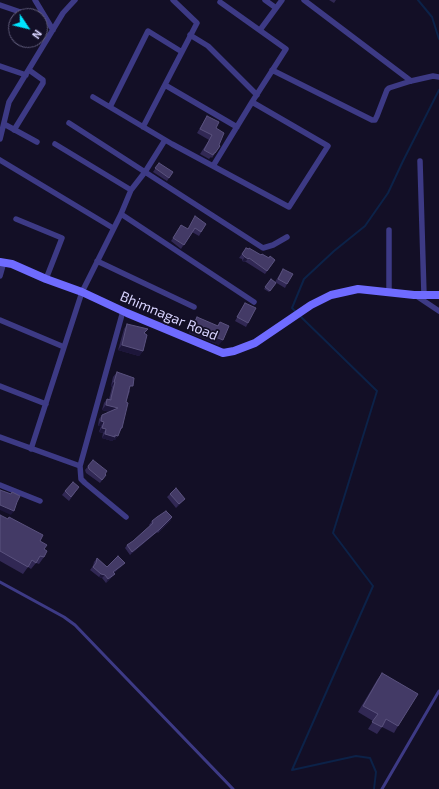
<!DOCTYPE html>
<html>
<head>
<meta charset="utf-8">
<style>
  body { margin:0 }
  #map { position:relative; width:439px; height:789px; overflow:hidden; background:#130f26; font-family:"Exo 2",sans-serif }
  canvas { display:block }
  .north { position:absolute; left:8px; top:8px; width:40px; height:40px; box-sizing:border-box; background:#130f26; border:1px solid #625e7d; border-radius:50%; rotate:125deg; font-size:11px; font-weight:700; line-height:16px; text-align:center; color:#d9d4ff }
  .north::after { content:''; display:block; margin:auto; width:14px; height:18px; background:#00e5ff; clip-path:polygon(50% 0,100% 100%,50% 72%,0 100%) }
</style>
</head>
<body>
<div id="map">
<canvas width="439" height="789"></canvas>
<div class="north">N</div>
</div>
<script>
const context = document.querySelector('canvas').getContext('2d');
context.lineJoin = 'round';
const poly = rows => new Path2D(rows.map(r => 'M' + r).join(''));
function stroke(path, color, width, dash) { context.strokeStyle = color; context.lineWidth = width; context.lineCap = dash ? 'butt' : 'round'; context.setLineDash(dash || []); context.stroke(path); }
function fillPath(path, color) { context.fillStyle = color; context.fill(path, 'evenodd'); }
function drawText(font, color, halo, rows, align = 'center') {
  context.font = font + ' "Exo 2",sans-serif'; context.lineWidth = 3.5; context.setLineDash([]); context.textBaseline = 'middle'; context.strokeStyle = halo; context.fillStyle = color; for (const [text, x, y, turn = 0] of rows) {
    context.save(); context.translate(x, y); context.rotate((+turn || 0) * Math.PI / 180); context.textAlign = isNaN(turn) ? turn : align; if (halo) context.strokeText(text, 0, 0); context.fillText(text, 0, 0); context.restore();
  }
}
stroke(poly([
  [418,0,432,17,439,39],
  [296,312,292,308,304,279,334,251,365,226,388,193,403,161,439,90],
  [299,315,377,391,333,533,373,586,292,770,356,756,370,758,376,772,374,789]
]), '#0c2248', 2);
stroke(poly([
  [0,582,64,617,75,625,233,789],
  [382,789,439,691]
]), '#3d3a85', 3);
stroke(poly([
  [35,0,53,30],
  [265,0,276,8],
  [304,0,411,81],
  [0,5,32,16],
  [40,19,48,22],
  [260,30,282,0],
  [190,35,208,46,257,95],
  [0,66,26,75],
  [272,70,372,120,375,120,377,116,387,90,389,88,411,81,433,76,439,77],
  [165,85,237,127],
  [93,97,172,144,289,207,328,146,252,102],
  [110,107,148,31,182,52],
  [69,123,263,248,273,245,287,237],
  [4,124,37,142],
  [143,127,197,23,173,0],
  [14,130,43,83,43,80,29,70],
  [0,139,9,102,63,13,75,0],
  [55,144,131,190],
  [0,160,113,228],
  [420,161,424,295],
  [213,166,252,102,286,49,220,2],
  [121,214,254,302],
  [16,219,62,238,46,279],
  [389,230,389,292],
  [97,261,194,307],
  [0,276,4,262],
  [415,295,439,311],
  [123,311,80,466,81,479,85,483,126,517],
  [0,320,64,347],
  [0,386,46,404],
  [0,437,80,466],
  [31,449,82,292,121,214,131,190,145,172,165,140],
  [0,485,40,501]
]), '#3d3a85', 5.5);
stroke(poly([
  [0,262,12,264,46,279,82,292,127,313,223,353,234,351,255,343,311,305,331,295,358,289,414,295,439,295]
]), '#6f6bff', 8);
fillPath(poly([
  [329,0,336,0,334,3],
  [207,116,216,128,219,145,220,146,212,158,211,157,209,159,200,154,209,140,197,133],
  [159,163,173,172,167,181,153,172],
  [206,224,199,236,192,232,181,249,171,241,181,225,187,229],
  [246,248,261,255,275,260,265,274,246,262,245,262,242,261,242,259,239,258],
  [283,269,287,284,285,288,275,282],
  [271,279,276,283,269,292,264,289],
  [245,303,248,323,246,327,235,321],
  [197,317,217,326,220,322,219,345,189,333,194,322],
  [127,324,145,334,143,351,139,356,118,350,124,329],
  [117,372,130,391,126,402,122,428,115,440,113,440,112,441,102,438,103,433,99,432,101,426,98,426,99,419,102,415,110,412,102,410,104,403,107,399,109,399,112,387,111,386,113,377],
  [93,460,106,475,100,483,86,473,85,470],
  [79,487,69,501,62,495,65,491],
  [170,494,182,502,176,508,167,497],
  [0,515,40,541,44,549,44,557,39,564,36,563,31,569,28,567,23,574,0,561],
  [172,517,170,521,158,533,157,532,130,555,125,548,127,545,133,541,150,526,149,525,152,521],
  [97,558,107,567,122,566,114,573,112,577,106,583,102,578,99,577,90,570,93,566,94,562],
  [382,673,398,726,394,733,382,727,377,734,368,729,373,721,358,712,377,680]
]), '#312854');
fillPath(poly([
  [245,257,249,258,245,262,242,261],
  [192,328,223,340,219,345,189,333],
  [122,345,143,351,139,356,118,350],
  [114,382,115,382,112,387,111,386],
  [106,405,118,408,115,413,102,410],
  [101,421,104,422,101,426,98,426],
  [102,428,106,429,103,433,99,432],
  [105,434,115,435,118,436,115,440,113,440,112,441,102,438],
  [185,499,176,508,179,504],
  [0,505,14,511,11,515,0,510],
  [172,517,170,521,158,533,160,529],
  [160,529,157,532,130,555,132,552],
  [125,563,122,566,111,575,113,572],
  [101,574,105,575,102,578,99,577],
  [115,574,106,583,108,579]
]), '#1d163a');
const building = poly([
  [207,116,219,122,216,128,224,133,219,145,220,146,215,153,214,153,213,155,204,150,212,135,200,129,207,116],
  [159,163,173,172,169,178,155,168,159,163],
  [195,216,206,224,201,232,195,228,184,245,173,238,181,225,188,229,195,216],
  [246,248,249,249,249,248,261,255,262,254,269,258,270,256,275,260,267,271,249,258,248,259,245,257,242,254,246,248],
  [283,269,293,274,287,284,278,279,283,269],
  [271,279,276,283,270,291,265,287,271,279],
  [245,303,256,308,248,323,237,317,245,303],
  [197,317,218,326,220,322,229,326,223,340,192,328,197,317],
  [127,324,148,329,144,333,147,335,143,351,122,345,127,324],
  [117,372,134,378,133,386,130,386,126,402,128,403,122,428,121,428,118,436,115,435,115,437,105,434,106,429,102,428,104,422,101,421,102,415,118,408,106,405,107,399,111,400,111,398,115,382,114,382,117,372],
  [93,460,107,471,105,474,106,475,102,480,89,469,88,466,93,460],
  [73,482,79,487,71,497,65,491,73,482],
  [176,488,185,499,179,504,170,494,176,488],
  [0,490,11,494,12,492,20,496,17,502,14,511,0,505,0,490],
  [166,511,172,517,160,529,132,552,127,545,133,541,153,523,152,521,157,517,166,511],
  [0,515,8,519,9,517,43,535,40,541,47,545,44,549,47,551,44,557,40,556,36,563,32,560,28,567,0,551,0,515],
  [118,556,125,563,113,572,115,574,108,579,105,575,101,574,93,567,96,563,97,558,107,567,118,556],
  [382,673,418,694,398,726,386,719,382,727,372,722,378,714,363,706,382,673]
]);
fillPath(building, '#433a66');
stroke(building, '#5a527e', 1);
drawText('14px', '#d9d4ff', '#130f26', [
  ["Bhimnagar Road",169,316,23]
]);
</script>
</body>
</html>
